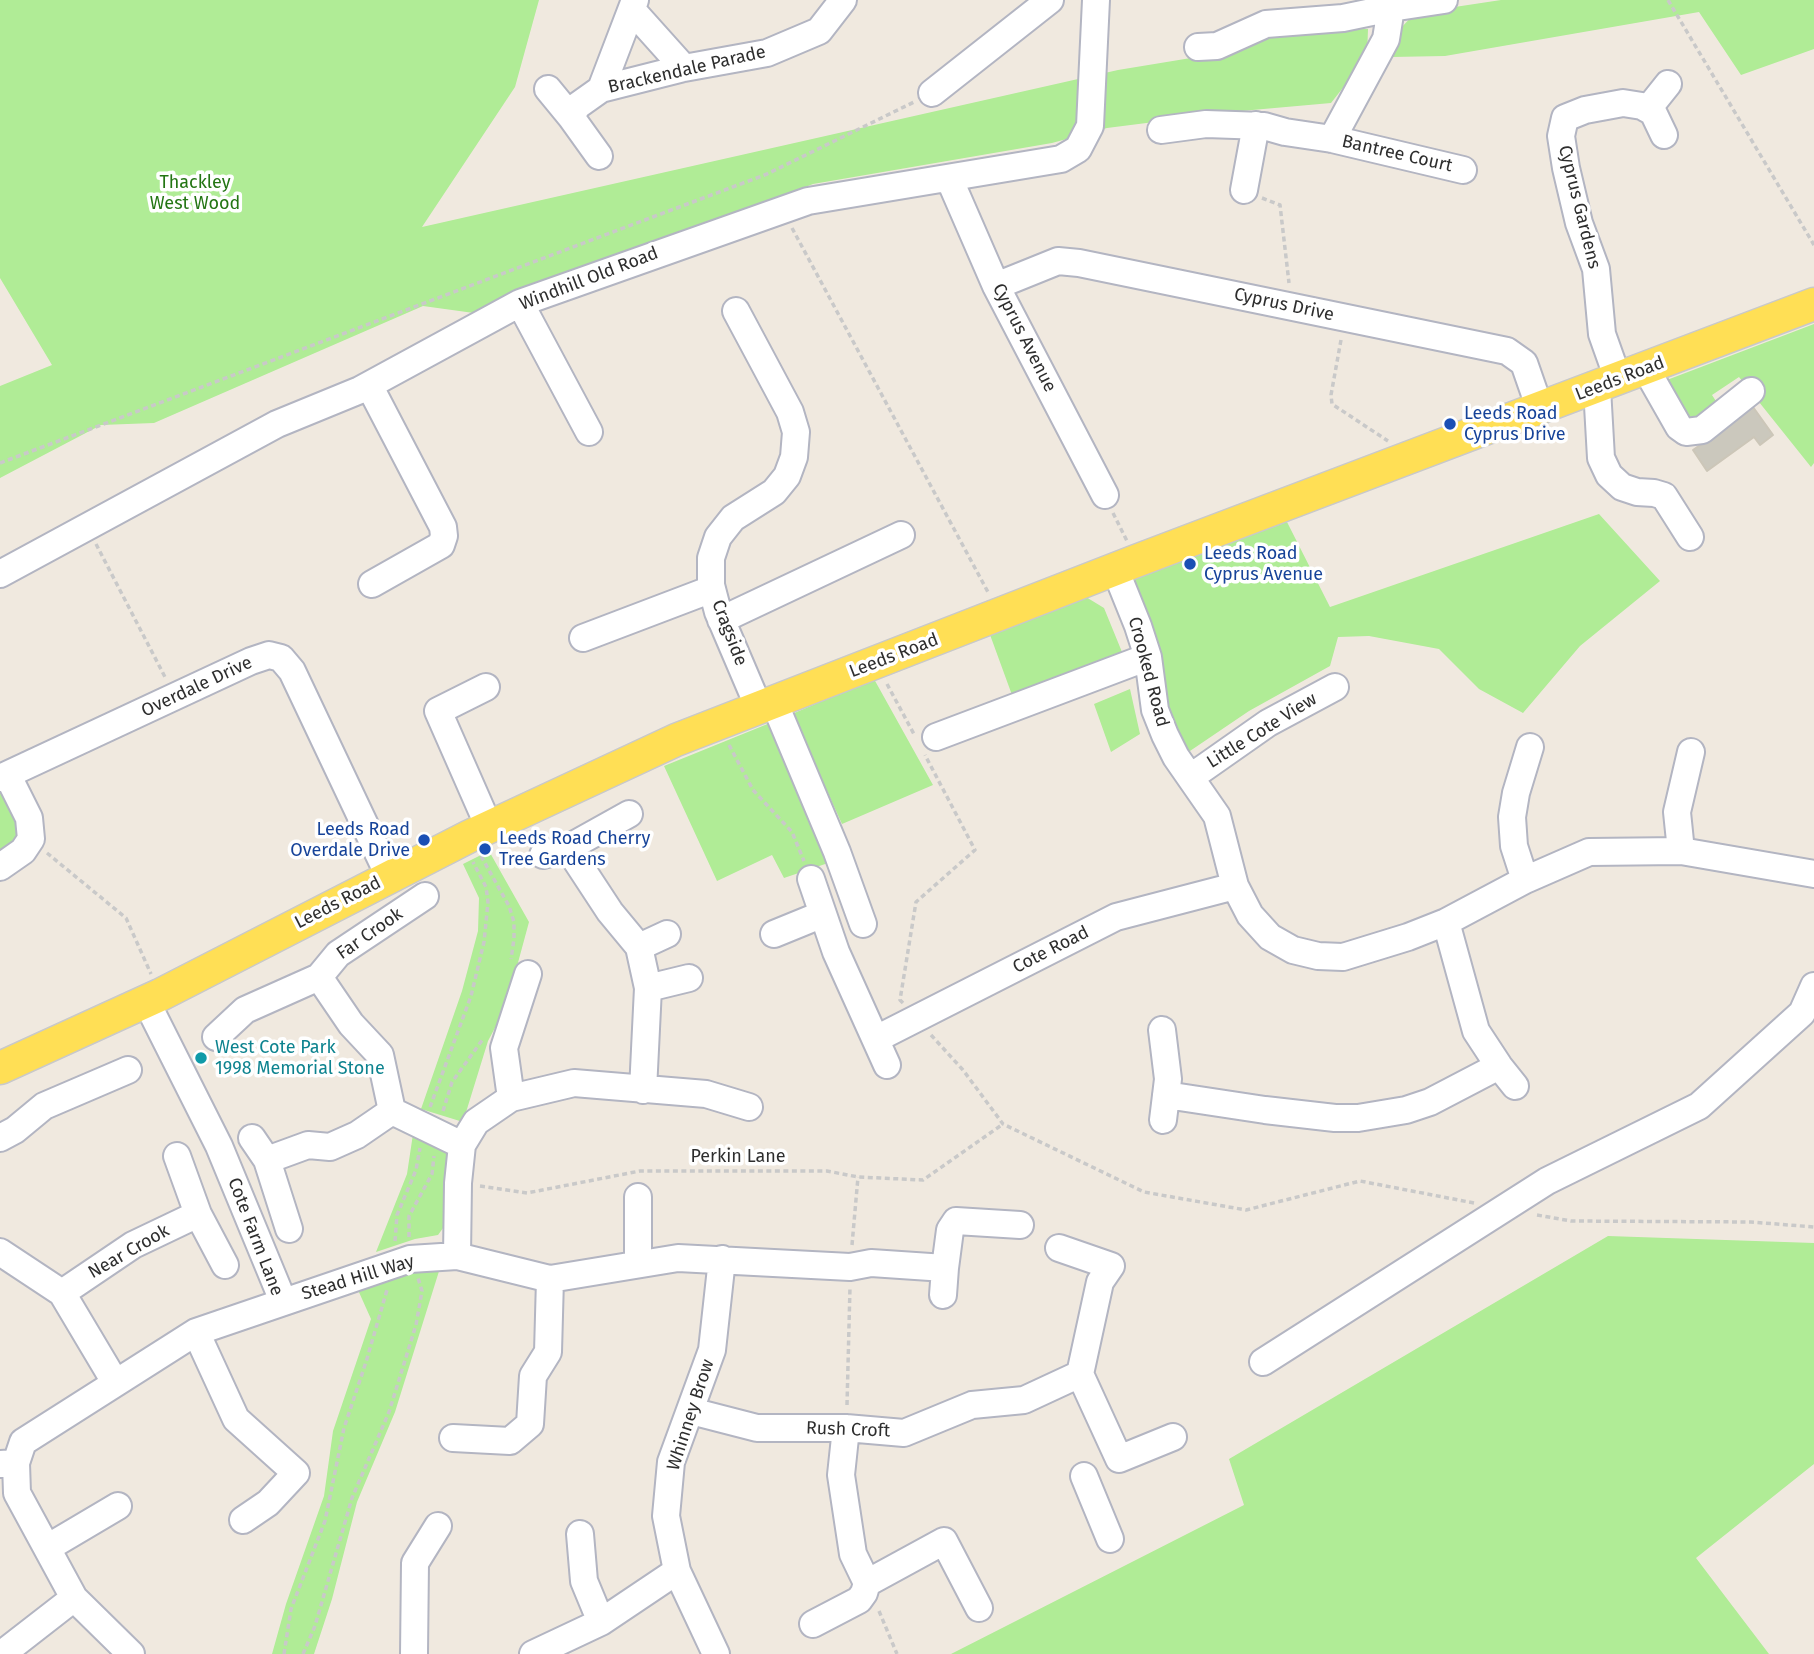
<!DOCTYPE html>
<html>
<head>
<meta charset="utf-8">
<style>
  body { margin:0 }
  canvas { display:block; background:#f0e9df }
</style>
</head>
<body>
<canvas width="1814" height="1654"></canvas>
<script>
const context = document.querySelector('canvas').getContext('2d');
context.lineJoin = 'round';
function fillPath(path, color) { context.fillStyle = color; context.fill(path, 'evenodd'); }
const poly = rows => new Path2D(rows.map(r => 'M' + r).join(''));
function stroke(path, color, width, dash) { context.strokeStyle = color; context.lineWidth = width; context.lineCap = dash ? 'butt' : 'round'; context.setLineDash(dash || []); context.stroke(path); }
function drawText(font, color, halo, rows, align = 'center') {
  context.font = font + ' "Fira Sans",sans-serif'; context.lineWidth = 7; context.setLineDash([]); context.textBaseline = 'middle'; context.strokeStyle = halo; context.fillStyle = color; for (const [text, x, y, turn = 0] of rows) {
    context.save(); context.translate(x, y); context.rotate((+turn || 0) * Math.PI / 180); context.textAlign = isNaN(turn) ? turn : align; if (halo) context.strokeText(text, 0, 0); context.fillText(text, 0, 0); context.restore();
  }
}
fillPath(poly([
  [0,0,539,0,515,87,422,227,1118,70,1203,56,1275,30,1368,29,1367,57,1331,103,1241,111,1107,128,1052,143,813,184,481,314,423,306,154,423,101,425,0,478,0,386,52,365,0,278],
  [1501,0,1814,0,1814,49,1741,75,1699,12,1445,56,1391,57,1400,29,1415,13],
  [1814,324,1814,463,1811,467,1739,377,1712,395,1721,409,1695,429,1659,383],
  [1599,514,1660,581,1580,646,1523,713,1479,689,1439,649,1369,636,1338,637,1330,666,1249,711,1187,753,1163,720,1133,579,1287,522,1330,607],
  [1086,597,1104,608,1122,652,1012,695,989,632],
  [874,679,933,785,842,824,792,714],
  [1130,689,1140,734,1111,752,1094,704],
  [770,723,831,862,784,878,772,855,717,881,664,766],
  [0,778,29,818,0,867],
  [489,851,529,922,506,1007,488,1041,463,1122,421,1109,462,991,478,931,479,898,463,864],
  [413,1134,441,1148,453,1161,446,1224,438,1235,415,1239,376,1252,407,1174],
  [1608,1236,1814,1243,1814,1464,1696,1558,1769,1654,951,1654,1244,1505,1229,1459],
  [422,1265,440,1268,395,1412,357,1502,332,1599,314,1654,272,1654,286,1604,324,1496,333,1431,371,1319,358,1290]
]), '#b0ec96');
const building = poly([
  [1748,400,1773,435,1760,445,1754,437,1707,471,1693,450,1737,419,1748,400]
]);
fillPath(building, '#cbc8bd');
stroke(building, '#ccc6b8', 2);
const minor = poly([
  [632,10,684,68],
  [1198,47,1217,46,1266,24,1343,18,1391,8,1387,0],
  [548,89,571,117],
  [601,89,635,0],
  [932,93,1050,0],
  [1648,109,1668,84],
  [1161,130,1206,124,1264,126,1285,132,1332,139,1463,170],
  [1332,139,1386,39,1391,8,1444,0],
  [599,156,571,117,577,106,601,89,684,68,767,53,819,31,843,0],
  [949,178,996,286,1105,495],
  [1244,190,1256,125],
  [996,286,1058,261,1079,263,1507,351,1524,363,1540,409],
  [520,303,589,432],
  [736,311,790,412,796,432,794,457,787,476,774,492,733,518,718,537,711,558,711,585,718,612,759,708],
  [1646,369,1679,427,1686,432,1702,430,1751,391],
  [1618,379,1602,334,1596,269,1579,223,1566,168,1561,136,1565,118,1585,110,1623,103,1642,106,1653,112,1664,135],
  [369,385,443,527,444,536,441,545,372,584],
  [1597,388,1601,458,1609,475,1622,487,1637,492,1654,493,1664,496,1690,537],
  [1115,569,1138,626,1148,657,1155,710,1165,735,1176,757,1217,816,1235,886,1250,915,1270,937,1293,950,1318,956,1343,957,1408,937,1446,922,1525,880,1589,852,1681,851,1814,874],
  [0,574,277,424,360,390,520,303,808,201,1061,159,1078,149,1090,126,1096,0],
  [721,620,901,535],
  [583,638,712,589],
  [486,687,438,711,489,827],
  [774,702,837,852,863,924],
  [936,737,1148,657],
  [1191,777,1268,723,1335,687],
  [0,778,251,661,269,655,281,658,292,671,389,876],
  [568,848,610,912,639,947,648,988,643,1090],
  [1681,851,1677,812,1691,752],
  [543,855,568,848,629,814],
  [0,867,23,851,31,839,29,818,8,776],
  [811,879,836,952,887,1065],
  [1525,880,1514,846,1512,817,1516,793,1530,747],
  [1446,922,1476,1031,1499,1066,1515,1086],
  [774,934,823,914],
  [639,947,667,934],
  [319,977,351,1024,380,1055,392,1111,462,1145],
  [648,988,689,978],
  [146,1001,219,1146,283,1301],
  [1162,1030,1168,1079,1163,1120],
  [216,1037,245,1010,319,977,338,954,425,896],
  [876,1039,1116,917,1235,886],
  [1166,1095,1265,1110,1335,1118,1358,1118,1406,1110,1430,1102,1499,1066],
  [511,1098,504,1048,528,974],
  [0,1138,15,1130,44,1106,128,1070],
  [252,1138,267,1160,289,1229],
  [177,1156,198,1214,225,1265],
  [267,1160,308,1145,330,1147,357,1135,392,1111],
  [638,1197,638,1263],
  [1059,1248,1111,1266,1100,1282,1080,1374,1119,1459,1173,1437],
  [0,1252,62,1293,115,1382],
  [457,1256,458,1183,462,1145,476,1122,511,1098,574,1083,706,1094,749,1107],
  [62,1293,133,1245,198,1214],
  [943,1295,945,1268],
  [196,1332,236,1419,296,1473,268,1503,243,1520],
  [1263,1362,1547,1181,1699,1106,1802,1013,1814,986],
  [691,1411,757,1428,846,1428,904,1433,972,1405,1024,1400,1080,1374],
  [846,1428,841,1475,853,1554,867,1583,944,1541,979,1608],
  [453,1438,510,1441,530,1424,533,1376,548,1352,550,1279],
  [16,1463,17,1493,74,1598,131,1654],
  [0,1464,16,1463,23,1442,196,1332,410,1259,457,1256,550,1279,678,1258,850,1267,871,1263,945,1268,950,1230,956,1221,1020,1225],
  [1084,1476,1110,1539],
  [580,1534,584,1581,601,1622],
  [47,1548,118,1506],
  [813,1624,859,1600,864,1593,867,1583],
  [2,1654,74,1598],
  [414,1654,415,1563,438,1526],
  [533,1654,601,1622,677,1571],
  [716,1654,677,1571,666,1516,671,1462,712,1350,722,1259]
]);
const major = poly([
  [0,1068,160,995,470,836,676,740,1136,561,1814,304]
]);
stroke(minor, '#b3b5c2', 30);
stroke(major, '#c9c9c9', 35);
stroke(poly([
  [1668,0,1814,245],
  [1262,198,1280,205,1289,283],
  [792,228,989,594],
  [1341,340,1331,395,1332,404,1388,441],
  [0,463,767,174,914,102],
  [1113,513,1127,541],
  [96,544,165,677],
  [887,684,915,736],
  [729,745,753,790,792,832,804,861],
  [47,853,126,918,151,974],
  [481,856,509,906,514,922,514,939,511,959],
  [903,1003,900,1000,916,902,975,850,925,755],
  [931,1035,963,1070,1003,1124,1144,1192,1246,1210,1360,1181,1474,1203],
  [430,1107,471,996,484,942,488,902,486,887,473,862],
  [443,1111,452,1082,483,1039],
  [480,1186,527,1193,640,1171,827,1171,858,1177,923,1180,1003,1124],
  [1537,1215,1571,1221,1751,1222,1814,1227],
  [409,1237,409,1216,432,1174,434,1156],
  [395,1241,397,1215,416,1170,420,1148],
  [852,1245,858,1177],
  [847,1405,850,1287],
  [879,1611,897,1654],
  [284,1654,291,1609,325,1521,344,1428,366,1362,387,1290],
  [303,1654,315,1626,352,1498,389,1412,416,1325,422,1291,418,1278]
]), '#c9c9c9', 3.5, [5, 3.5]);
stroke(minor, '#fff', 26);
stroke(major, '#ffdf55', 32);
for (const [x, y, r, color] of [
  [1450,424,7,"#1a4fb4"],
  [1190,564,7,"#1a4fb4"],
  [424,840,7,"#1a4fb4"],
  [485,849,7,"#1a4fb4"],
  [201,1058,7,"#0f9aa8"]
]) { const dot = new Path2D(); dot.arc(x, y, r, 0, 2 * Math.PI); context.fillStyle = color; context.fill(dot); stroke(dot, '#fff', 2.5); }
drawText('18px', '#2e2e2e', '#fff', [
  ["Brackendale Parade",687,70,-13],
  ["Bantree Court",1397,154,13],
  ["Cyprus Gardens",1579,207,76],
  ["Windhill Old Road",589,279,-21],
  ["Cyprus Drive",1284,305,12],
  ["Cyprus Avenue",1024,338,63],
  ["Leeds Road",1620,379,-21],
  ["Cragside",729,633,69],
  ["Leeds Road",894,656,-21],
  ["Crooked Road",1148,672,75],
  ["Overdale Drive",197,687,-25],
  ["Little Cote View",1262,731,-32],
  ["Leeds Road",338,903,-27],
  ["Far Crook",370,934,-35],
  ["Cote Road",1051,950,-27],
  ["Perkin Lane",738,1157],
  ["Cote Farm Lane",255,1237,69],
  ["Near Crook",129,1252,-30],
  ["Stead Hill Way",358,1278,-17],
  ["Whinney Brow",691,1415,-72],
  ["Rush Croft",848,1430,2]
]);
drawText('18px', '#237513', '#fff', [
  ["Thackley",195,183],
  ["West Wood",195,204]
]);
drawText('18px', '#164399', '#fff', [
  ["Leeds Road",1464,414],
  ["Cyprus Drive",1464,435],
  ["Leeds Road",1204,554],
  ["Cyprus Avenue",1204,575],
  ["Leeds Road",410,830,"right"],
  ["Overdale Drive",410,851,"right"],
  ["Leeds Road Cherry",499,839],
  ["Tree Gardens",499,860]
], 'left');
drawText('18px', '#0d838f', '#fff', [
  ["West Cote Park",215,1048],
  ["1998 Memorial Stone",215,1069]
], 'left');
</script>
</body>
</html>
